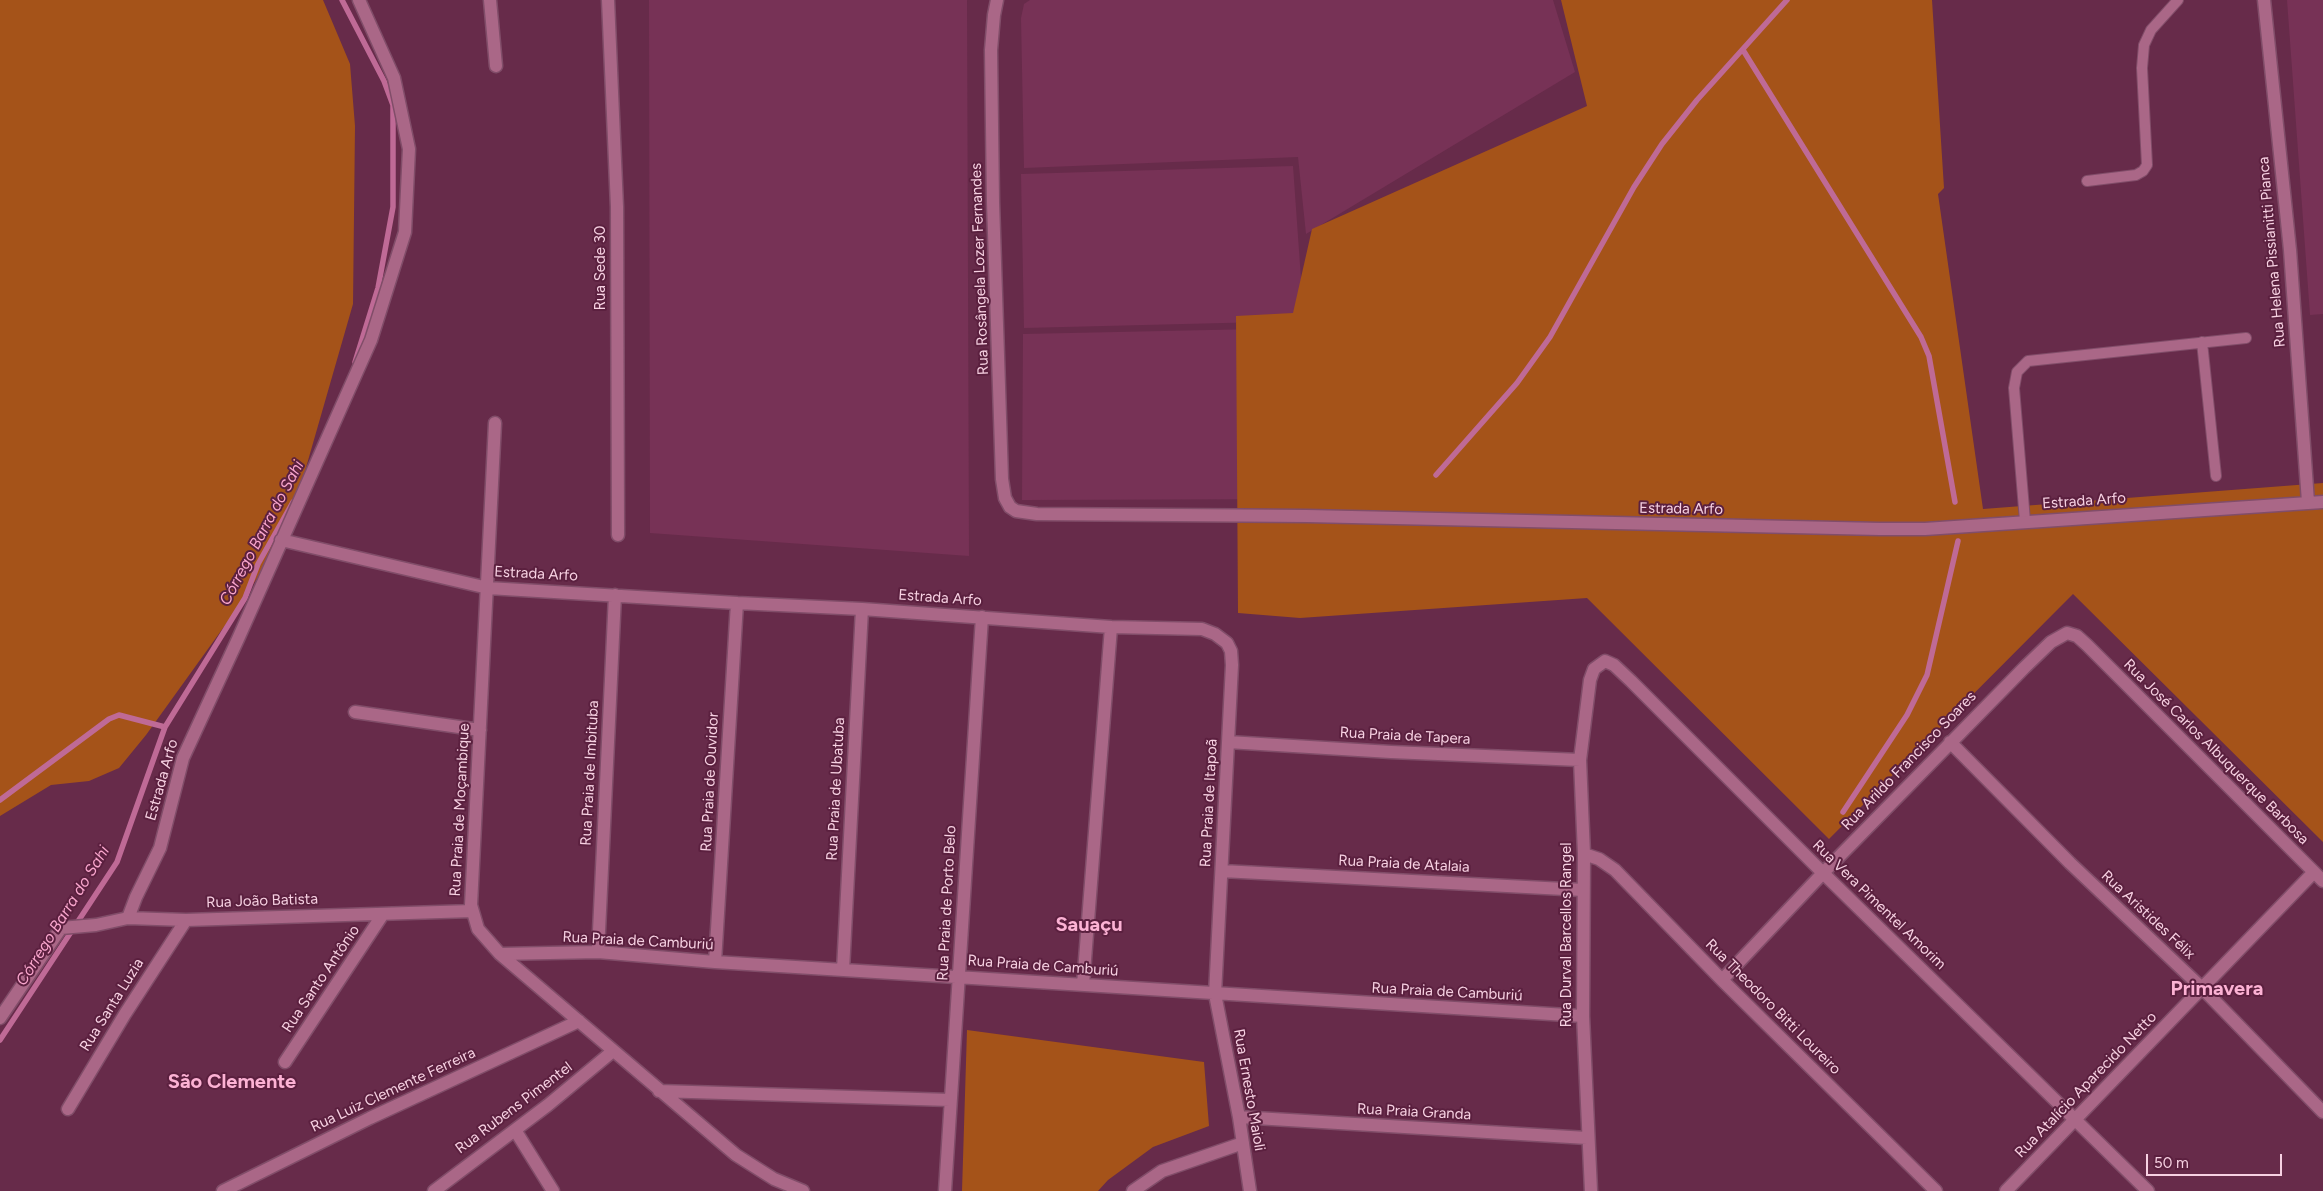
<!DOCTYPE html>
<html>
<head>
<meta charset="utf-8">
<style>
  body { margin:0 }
  #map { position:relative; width:2323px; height:1191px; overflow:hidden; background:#672b4a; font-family:Figtree,sans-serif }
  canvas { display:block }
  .scale { position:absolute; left:2146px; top:1154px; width:136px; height:22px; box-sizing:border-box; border:2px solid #f7d1e2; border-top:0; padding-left:6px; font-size:15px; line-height:18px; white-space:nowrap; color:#f7d1e2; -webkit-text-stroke:4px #5b203f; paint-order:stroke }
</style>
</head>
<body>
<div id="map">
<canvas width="2323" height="1191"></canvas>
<div class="scale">50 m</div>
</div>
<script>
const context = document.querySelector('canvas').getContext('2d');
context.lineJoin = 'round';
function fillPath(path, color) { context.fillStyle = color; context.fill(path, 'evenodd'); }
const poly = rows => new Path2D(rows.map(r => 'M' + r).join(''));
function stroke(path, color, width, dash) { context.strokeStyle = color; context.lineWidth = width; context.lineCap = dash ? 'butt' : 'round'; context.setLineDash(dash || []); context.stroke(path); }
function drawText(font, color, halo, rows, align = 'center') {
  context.font = font + ' Figtree,sans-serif'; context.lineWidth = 4; context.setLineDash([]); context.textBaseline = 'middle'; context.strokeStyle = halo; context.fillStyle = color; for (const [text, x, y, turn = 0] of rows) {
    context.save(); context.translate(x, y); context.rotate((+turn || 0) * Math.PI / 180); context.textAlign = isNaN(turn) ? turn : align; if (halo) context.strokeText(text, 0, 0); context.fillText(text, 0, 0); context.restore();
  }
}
fillPath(poly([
  [649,0,967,0,969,556,650,533],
  [1030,0,1553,0,1575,72,1306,234,1298,157,1024,168,1021,18,1024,4],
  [2287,0,2323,0,2323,314,2310,315],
  [1293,166,1304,321,1024,328,1021,174],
  [1304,328,1311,499,1022,500,1023,334]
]), '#773256');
fillPath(poly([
  [0,0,323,0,350,64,355,126,353,304,284,544,280,543,236,610,146,735,119,768,89,781,51,785,0,816],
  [1561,0,1932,0,1944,188,1938,194,1983,509,2323,483,2323,842,2073,594,1829,839,1587,598,1300,618,1238,613,1236,316,1293,313,1312,229,1587,106],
  [967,1030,1204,1062,1209,1126,1153,1147,1108,1180,1098,1191,962,1191]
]), '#a55319');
stroke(poly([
  [342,0,384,81,393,105,393,207,378,288,355,362],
  [1743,50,1921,337,1929,356,1955,502],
  [1436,475,1517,383,1550,337,1634,187,1662,144,1697,100,1787,0],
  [0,800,109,719,119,715,165,727],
  [1843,812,1907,715,1927,675,1958,541],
  [0,1040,117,862,165,727,245,598,258,564,293,502]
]), '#bf6a96', 5.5);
const lane = poly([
  [2087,181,2136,175,2143,171,2147,165,2142,68,2144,45,2151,30,2178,0],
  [2202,342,2216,476],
  [2025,521,2014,388,2017,372,2028,361,2246,338]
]);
const street = poly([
  [490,0,496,66],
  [608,0,617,207,618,535],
  [997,0,994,15,991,50,993,202,1002,479,1005,498,1010,507,1016,511,1037,514,1307,516,1880,529,1925,529,2323,502],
  [2264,0,2290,250,2308,502],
  [495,423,471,905,478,929,500,954,736,1155,774,1179,803,1191],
  [281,540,488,588,737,603,862,609,1111,627,1202,629,1215,634,1227,643,1231,651,1232,665,1215,994,1239,1117,1250,1191],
  [355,712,480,730],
  [1228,742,1391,752,1580,760],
  [1950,742,2070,863,2203,989,2323,1112],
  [1584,854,1599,859,1615,870,1722,980,1936,1191],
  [1222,871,1583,890],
  [128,918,136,897,160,848,183,758,238,639,371,340,405,232,409,149,394,78,359,0],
  [598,952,615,595],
  [500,954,598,952,715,962,1583,1016],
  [715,962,737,603],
  [843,970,862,609],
  [1722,980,1823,873,2024,668,2051,642,2067,633,2077,636,2087,645,2323,881],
  [1083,985,1111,627],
  [0,1018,61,928,96,925,128,918,186,920,472,911],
  [285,1062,383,914],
  [659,1091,950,1100],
  [68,1109,125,1014,186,920],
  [1239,1117,1587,1138],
  [515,1130,553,1191],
  [223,1191,370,1118,579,1021],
  [434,1191,548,1105,613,1051],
  [945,1191,982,617],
  [1133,1191,1162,1171,1243,1143],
  [1591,1191,1583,1016,1584,854,1580,760,1590,680,1594,669,1605,661,1614,665,1631,681,1823,873,2148,1191],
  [2006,1191,2314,872]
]);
stroke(lane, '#814d69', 12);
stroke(street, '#814d69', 15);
stroke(lane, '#aa6787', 10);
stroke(street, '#aa6787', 12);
drawText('15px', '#f7d1e2', '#5b203f', [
  ["Rua Helena Pissianitti Pianca",2272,252,-95],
  ["Rua Sede 30",601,268,-90],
  ["Rua Rosângela Lozer Fernandes",980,269,-92],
  ["Estrada Arfo",2084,501,-4],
  ["Estrada Arfo",1681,509,1],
  ["Estrada Arfo",536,574,3],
  ["Estrada Arfo",940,598,4],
  ["Rua Praia de Tapera",1405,736,3],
  ["Rua José Carlos Albuquerque Barbosa",2216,752,45],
  ["Rua Arildo Francisco Soares",1909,761,-46],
  ["Rua Praia de Imbituba",590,773,-87],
  ["Estrada Arfo",162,780,-74],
  ["Rua Praia de Ouvidor",710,782,-87],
  ["Rua Praia de Ubatuba",836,789,-87],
  ["Rua Praia de Itapoã",1209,803,-87],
  ["Rua Praia de Moçambique",460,810,-87],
  ["Rua Praia de Atalaia",1404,864,3],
  ["Rua João Batista",262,901,-2],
  ["Rua Praia de Porto Belo",947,903,-87],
  ["Rua Vera Pimentel Amorim",1879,905,44],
  ["Rua Aristides Félix",2148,915,43],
  ["Rua Durval Barcellos Rangel",1567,935,-90],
  ["Rua Praia de Camburiú",638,941,3],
  ["Rua Praia de Camburiú",1043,966,4],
  ["Rua Santo Antônio",321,979,-56],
  ["Rua Praia de Camburiú",1447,992,3],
  ["Rua Santa Luzia",112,1005,-58],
  ["Rua Theodoro Bitti Loureiro",1773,1007,45],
  ["Rua Atalício Aparecido Netto",2086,1085,-46],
  ["Rua Luiz Clemente Ferreira",393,1090,-25],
  ["Rua Ernesto Maioli",1249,1090,80],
  ["Rua Rubens Pimentel",514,1108,-37],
  ["Rua Praia Granda",1414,1112,3]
]);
drawText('italic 16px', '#f9a6cd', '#5b203f', [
  ["Córrego Barra do Sahi",262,533,-62],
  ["Córrego Barra do Sahi",63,916,-58]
]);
drawText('bold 20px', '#fcb2d4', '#5b203f', [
  ["Sauaçu",1089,925],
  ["Primavera",2217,989],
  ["São Clemente",232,1082]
]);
</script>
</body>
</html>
